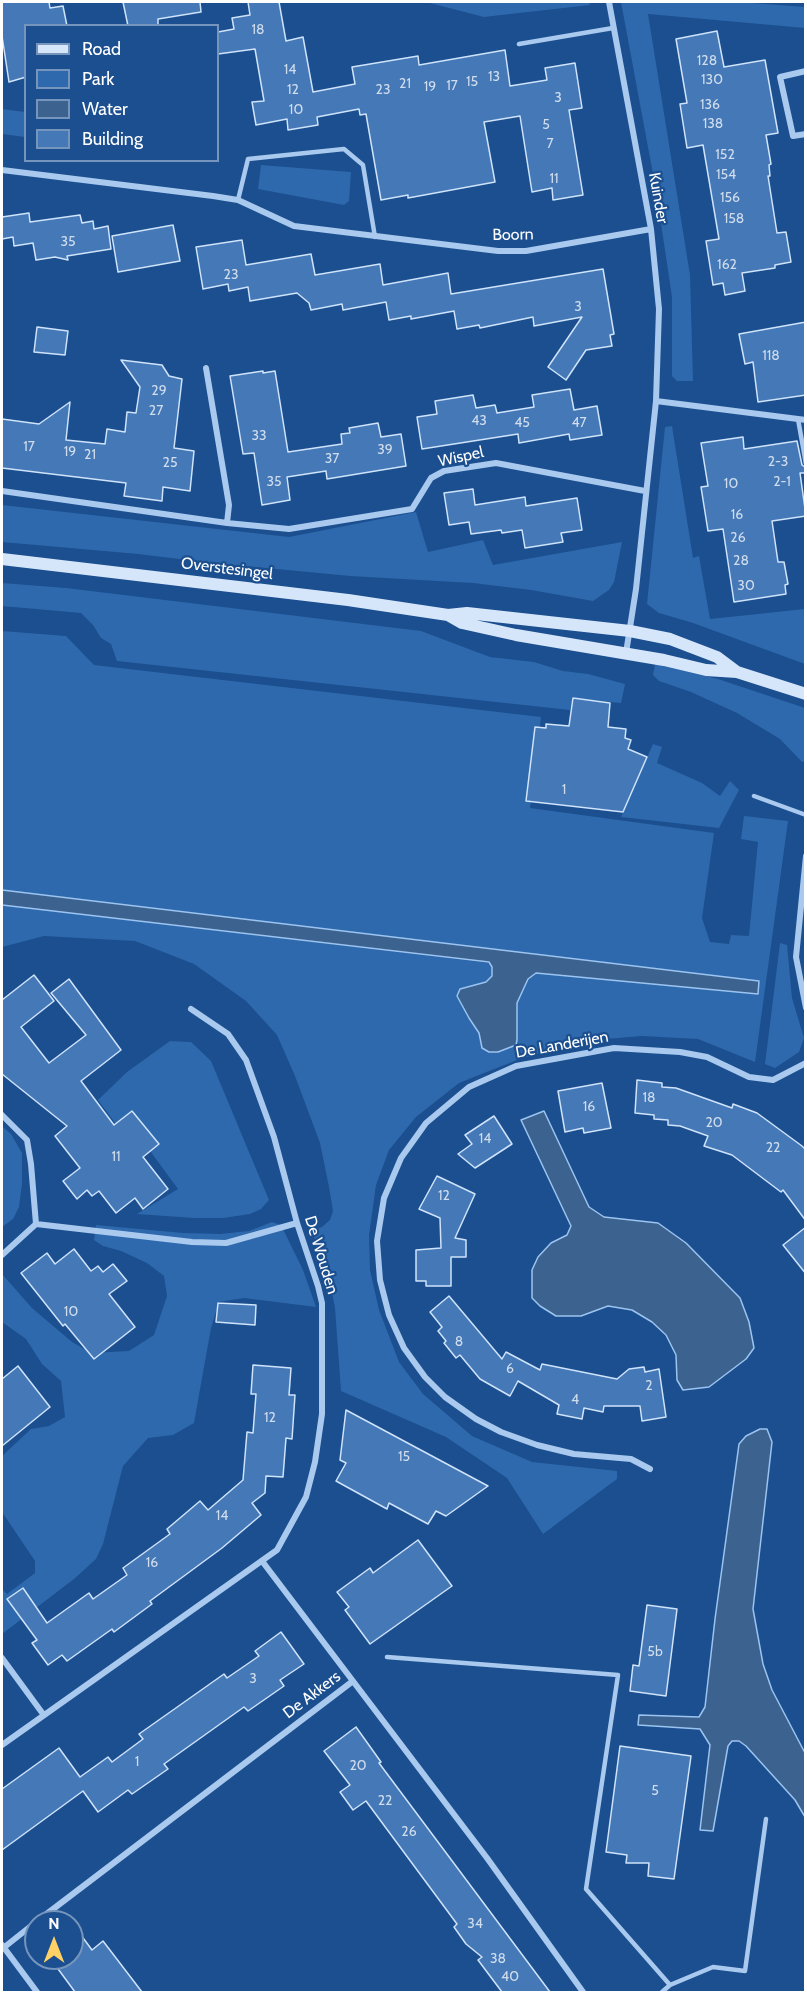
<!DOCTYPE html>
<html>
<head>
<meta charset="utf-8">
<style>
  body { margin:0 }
  #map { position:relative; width:807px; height:1994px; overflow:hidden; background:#1b4f8f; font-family:Cabin,sans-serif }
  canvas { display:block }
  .frame { position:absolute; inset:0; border:3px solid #fff; pointer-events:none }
  .legend { position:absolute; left:24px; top:24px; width:195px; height:138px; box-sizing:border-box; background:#1b4f8f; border:2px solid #7695bc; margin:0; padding:8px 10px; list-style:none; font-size:18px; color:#fff }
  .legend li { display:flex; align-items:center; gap:12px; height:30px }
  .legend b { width:30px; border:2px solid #7695bc }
  .north { position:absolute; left:24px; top:1910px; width:60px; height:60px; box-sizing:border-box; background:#1b4f8f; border:2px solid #7695bc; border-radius:50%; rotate:0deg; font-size:16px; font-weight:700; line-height:24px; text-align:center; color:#fff }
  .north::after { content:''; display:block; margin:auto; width:21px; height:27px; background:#ffd166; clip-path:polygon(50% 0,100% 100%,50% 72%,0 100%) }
</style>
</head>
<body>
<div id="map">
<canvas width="807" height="1994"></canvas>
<div class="frame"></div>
<ul class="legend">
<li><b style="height:8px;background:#d6e6fa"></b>Road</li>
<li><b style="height:16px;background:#2e69ad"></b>Park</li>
<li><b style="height:16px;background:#3c6290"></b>Water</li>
<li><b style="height:16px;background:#4478b7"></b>Building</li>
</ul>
<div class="north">N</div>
</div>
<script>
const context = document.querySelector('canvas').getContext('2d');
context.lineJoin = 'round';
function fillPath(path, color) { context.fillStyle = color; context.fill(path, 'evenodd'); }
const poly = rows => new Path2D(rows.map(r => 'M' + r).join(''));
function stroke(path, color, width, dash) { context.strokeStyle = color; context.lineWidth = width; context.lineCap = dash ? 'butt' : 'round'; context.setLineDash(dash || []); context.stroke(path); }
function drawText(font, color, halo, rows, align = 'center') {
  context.font = font + ' Cabin,sans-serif'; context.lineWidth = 4.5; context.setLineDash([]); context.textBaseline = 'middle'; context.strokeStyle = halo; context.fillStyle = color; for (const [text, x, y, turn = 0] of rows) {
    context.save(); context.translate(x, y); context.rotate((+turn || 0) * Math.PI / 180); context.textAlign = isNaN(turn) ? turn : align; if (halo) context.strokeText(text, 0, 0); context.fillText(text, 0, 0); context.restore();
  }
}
fillPath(poly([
  [426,2,589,2,590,5,484,17],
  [621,2,739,2,805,7,805,28,648,14,690,275,693,381,677,381,672,376,672,297,656,190],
  [2,109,25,112,25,137,2,134],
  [261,165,351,172,349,201,344,205,258,189],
  [672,426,693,558,699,556,710,619,805,609,805,664,693,623,659,613,647,604,665,427],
  [2,505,289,537,416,512,428,552,483,540,493,565,622,542,614,582,609,590,593,601,531,590,473,583,350,576,204,562,138,554,2,542],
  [2,583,66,588,421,631,490,657,534,662,563,671,588,674,625,684,621,703,573,698,570,710,117,661,111,644,101,638,93,625,81,613,2,606],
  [2,631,66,636,94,665,541,717,530,808,714,833,702,918,710,942,729,944,731,935,749,936,758,842,741,839,744,816,788,821,755,1062,698,1039,642,1036,582,1041,517,1060,459,1083,416,1117,389,1150,376,1185,369,1235,370,1270,379,1310,399,1362,423,1394,472,1436,532,1462,617,1471,617,1479,543,1534,507,1478,446,1437,341,1391,335,1308,331,1288,312,1231,322,1227,330,1220,333,1211,329,1187,320,1143,295,1076,277,1035,246,1001,194,964,135,941,44,936,2,947,2,905,489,963,492,967,492,977,486,983,460,989,459,1001,479,1033,480,1042,516,1010,517,1003,528,979,536,973,759,981,2,890],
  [655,664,718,679,805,708,805,761,802,762,780,739,737,713,691,692,659,681,653,675],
  [653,744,662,747,657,763,702,783,720,796,730,781,739,790,719,828,621,817],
  [780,943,787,945,792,998,804,1038,799,1052,775,1068,765,1064],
  [170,1041,191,1042,211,1061,269,1200,261,1209,250,1214,223,1218,194,1218,137,1214,178,1189,134,1129,124,1135,98,1100,127,1072],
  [2,1126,11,1134,22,1153,22,1184,19,1207,13,1219,2,1227],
  [272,1222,281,1225,303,1270,316,1307,244,1298,219,1302,211,1328,194,1423,173,1435,148,1438,123,1466,103,1544,96,1559,74,1579,2,1634,2,1589,7,1594,35,1573,35,1561,2,1512,2,1456,31,1429,49,1426,65,1417,61,1381,42,1364,26,1339,2,1322,2,1274,32,1308,72,1342,91,1353,129,1351,154,1335,167,1296,164,1276,147,1263,121,1251,103,1246,94,1240,96,1225,183,1233,220,1234,249,1231]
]), '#2e69ad');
const water = poly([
  [2,890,759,981,758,994,536,973,528,979,517,1003,517,1040,516,1045,498,1052,489,1052,482,1048,479,1033,469,1018,457,996,460,989,486,982,492,976,492,967,489,962,2,905,2,890],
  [544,1111,589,1207,604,1217,658,1223,686,1243,740,1298,749,1322,754,1348,746,1359,709,1387,683,1390,677,1380,676,1355,666,1335,652,1322,632,1310,608,1306,581,1316,556,1316,540,1306,532,1298,532,1270,538,1257,551,1243,567,1235,571,1226,521,1120,544,1111],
  [760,1429,767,1429,772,1442,753,1609,763,1664,772,1690,805,1753,805,1817,795,1800,746,1746,739,1741,732,1741,728,1746,713,1831,700,1830,710,1745,700,1729,638,1725,639,1715,699,1717,705,1707,715,1619,739,1444,746,1436,760,1429]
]);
fillPath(water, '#3c6290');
stroke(water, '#9cc4f0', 1.5);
const building = poly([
  [2,2,49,2,50,8,63,6,67,26,26,26,26,77,9,82,2,36,2,2],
  [123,2,200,2,201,12,158,19,158,26,128,26,123,2],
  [248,2,279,2,286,41,303,37,313,92,355,84,352,67,418,56,419,65,505,50,510,86,547,80,545,68,575,63,582,108,569,110,583,195,553,200,552,188,532,192,520,116,484,122,495,182,408,198,408,195,381,200,366,114,360,115,359,109,317,117,318,125,288,130,287,119,256,125,252,102,264,101,255,49,218,54,218,32,234,29,232,18,250,15,248,2],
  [717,31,724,67,765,60,778,133,766,135,771,164,769,165,770,176,768,176,777,233,786,232,791,262,775,265,775,268,742,273,745,291,725,295,723,283,713,285,706,241,719,239,703,145,687,148,680,104,687,103,676,39,717,31],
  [29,213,30,222,80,215,82,223,93,221,94,229,108,226,111,249,67,256,68,260,55,257,36,260,33,243,14,246,13,237,2,239,2,217,29,213],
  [173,225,180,261,118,272,112,236,173,225],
  [242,240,246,265,311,254,315,275,380,264,383,285,448,273,451,294,603,269,614,334,610,335,612,346,586,350,566,380,548,367,582,317,534,326,533,317,480,328,479,325,457,329,454,311,411,319,411,316,389,320,386,302,343,310,342,304,311,310,309,303,297,293,250,301,248,287,229,291,228,284,203,289,196,247,242,240],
  [806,322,806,395,758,402,753,362,745,364,739,334,806,322],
  [37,327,68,331,65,355,34,352,37,327],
  [121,360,162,365,169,376,182,379,174,448,194,451,190,491,163,487,162,501,124,496,126,483,2,468,2,419,39,424,70,402,66,440,105,444,107,429,125,432,127,412,136,413,140,387,121,360],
  [263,371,263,373,275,371,288,452,342,444,341,434,350,433,349,428,378,423,381,437,401,434,406,466,327,479,326,471,287,477,290,500,262,505,254,453,243,454,230,376,263,371],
  [570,389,574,410,597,406,602,435,570,440,569,434,519,443,518,434,422,449,417,417,437,414,435,401,473,395,476,408,495,405,497,413,534,407,532,395,570,389],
  [743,437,744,449,797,441,802,465,806,468,806,473,800,473,806,516,772,521,778,562,784,562,788,584,785,585,786,594,734,602,723,529,708,531,701,487,708,486,701,443,743,437],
  [473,489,475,505,525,497,526,506,577,498,582,530,561,533,563,542,525,548,522,530,502,533,501,530,471,534,469,522,449,525,444,493,473,489],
  [573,698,610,703,608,727,626,729,625,738,631,740,628,749,647,757,623,812,526,801,535,727,546,728,546,724,569,726,573,698],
  [34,975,54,1001,21,1027,49,1063,86,1035,51,993,69,979,121,1050,81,1081,114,1125,132,1111,159,1144,143,1157,168,1189,143,1209,135,1198,116,1213,99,1191,92,1196,87,1190,77,1199,63,1181,80,1168,55,1136,67,1126,2,1074,2,1000,34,975],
  [637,1080,662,1083,662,1087,676,1088,732,1108,733,1104,757,1113,802,1146,806,1150,806,1221,783,1190,781,1192,732,1155,704,1146,708,1136,680,1126,668,1125,668,1120,654,1119,654,1115,635,1113,637,1080],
  [602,1083,611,1128,584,1133,583,1128,565,1132,558,1091,602,1083],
  [494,1116,512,1144,475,1168,458,1154,472,1144,465,1135,494,1116],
  [437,1176,475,1194,455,1238,466,1240,466,1257,451,1257,451,1286,426,1286,426,1281,416,1281,416,1250,441,1248,440,1218,419,1209,437,1176],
  [806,1227,806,1274,783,1245,806,1227],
  [74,1249,91,1271,98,1266,103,1272,113,1264,127,1281,109,1294,135,1327,94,1359,65,1324,63,1326,21,1273,47,1253,55,1264,74,1249],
  [449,1296,502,1359,506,1352,540,1370,542,1364,617,1379,629,1369,644,1367,645,1372,659,1369,666,1417,642,1421,640,1406,604,1406,603,1412,584,1408,582,1419,557,1414,559,1405,518,1381,510,1396,480,1379,460,1355,456,1358,444,1343,446,1341,438,1331,442,1327,430,1312,449,1296],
  [218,1303,256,1305,255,1325,216,1322,218,1303],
  [253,1365,291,1368,289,1395,295,1395,292,1439,286,1438,283,1477,266,1476,265,1493,252,1503,261,1515,222,1548,150,1601,152,1604,114,1632,112,1629,67,1661,62,1655,48,1665,32,1643,37,1640,7,1599,23,1588,47,1623,89,1593,93,1599,127,1575,123,1568,170,1534,167,1529,200,1501,208,1510,243,1480,247,1432,253,1433,256,1394,251,1394,253,1365],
  [18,1366,50,1407,2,1446,2,1379,18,1366],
  [346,1410,488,1486,446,1516,436,1511,428,1524,389,1503,387,1509,336,1481,346,1463,340,1460,346,1410],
  [418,1540,452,1586,370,1644,345,1610,349,1607,337,1592,370,1568,373,1573,418,1540],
  [647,1605,677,1609,666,1696,630,1691,633,1665,639,1666,647,1605],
  [281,1632,304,1664,280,1680,284,1686,248,1711,244,1707,164,1764,168,1769,132,1794,128,1790,98,1812,83,1791,2,1850,2,1789,59,1748,80,1777,108,1757,112,1762,143,1739,139,1734,224,1674,227,1678,259,1656,255,1651,281,1632],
  [356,1727,381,1762,379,1763,550,1992,502,1992,478,1960,482,1957,466,1944,454,1927,457,1924,366,1801,353,1810,340,1792,350,1785,324,1751,356,1727],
  [620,1746,691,1756,674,1879,648,1876,649,1863,626,1863,627,1855,606,1852,620,1746],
  [72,1923,92,1950,103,1941,142,1992,75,1992,50,1958,72,1958,72,1923]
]);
fillPath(building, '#4478b7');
stroke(building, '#cfe3fa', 1.5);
stroke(poly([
  [519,44,613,28],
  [238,200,248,159,344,149,363,165,375,237],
  [798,419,806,464],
  [754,796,806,815],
  [387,1657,618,1675,586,1889,670,1985],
  [662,1992,670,1985,713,1967,745,1971,766,1819]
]), '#a9c9ee', 4.5);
stroke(poly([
  [609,2,651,229,659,309,656,401,636,589,626,653],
  [806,71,780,77,793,136,806,134],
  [2,170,213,196,238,200,294,226,498,251,526,251,651,229],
  [206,368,229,505,227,523],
  [656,401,806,420],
  [2,491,227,523,289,529,412,509,431,478,444,471,496,463,645,491],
  [806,856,796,957,806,1008],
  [2,1115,27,1140,31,1164,36,1224],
  [2,1255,36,1224,192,1242,226,1243,297,1223],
  [650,1469,631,1459,574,1454,537,1445,501,1432,476,1419,445,1397,425,1377,404,1348,389,1315,380,1280,377,1241,384,1198,401,1158,426,1123,469,1087,516,1066,614,1048,680,1052,707,1057,749,1077,773,1080,806,1063],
  [262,1561,487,1858,583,1992],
  [2,1658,43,1714],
  [2,1745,277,1550,306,1497,315,1462,322,1414,322,1303,318,1286,297,1223,274,1137,246,1060,228,1034,191,1009],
  [36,1922,353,1681],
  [2,1945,37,1992],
  [2,1949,36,1922]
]), '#a9c9ee', 6);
stroke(poly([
  [2,559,348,600,448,615,467,613,630,631,670,639,717,657,737,672],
  [448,615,462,623,516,635,664,660,706,670,737,672,806,694]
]), '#d6e6fa', 12);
drawText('14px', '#d0dded', null, [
  ["18",258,30],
  ["128",707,61],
  ["14",290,70],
  ["13",494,77],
  ["130",712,80],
  ["15",472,82],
  ["21",405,84],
  ["17",452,86],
  ["19",430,87],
  ["12",293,90],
  ["23",383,90],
  ["3",558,98],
  ["136",710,105],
  ["10",296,110],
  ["138",713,124],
  ["5",546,125],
  ["7",550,144],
  ["152",725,155],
  ["154",726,175],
  ["11",554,179],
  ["156",730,198],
  ["158",734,219],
  ["35",68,242],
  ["162",727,265],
  ["23",231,275],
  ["3",578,307],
  ["118",771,356],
  ["29",159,391],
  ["27",156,411],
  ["43",479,421],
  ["45",522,423],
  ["47",579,423],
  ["33",259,436],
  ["17",29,447],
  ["39",385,450],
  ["19",70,452],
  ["21",90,455],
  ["37",332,459],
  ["2-3",778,462],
  ["25",170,463],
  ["35",274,482],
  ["2-1",782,482],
  ["10",731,484],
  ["16",737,515],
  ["26",738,538],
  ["28",741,561],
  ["30",746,586],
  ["1",564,790],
  ["18",649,1098],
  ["16",589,1107],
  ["20",714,1123],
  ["14",485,1139],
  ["22",773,1148],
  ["11",116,1157],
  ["12",444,1196],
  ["10",71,1312],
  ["8",459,1342],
  ["6",510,1369],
  ["2",649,1386],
  ["4",575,1400],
  ["12",270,1418],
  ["15",404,1457],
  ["14",222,1516],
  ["16",152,1563],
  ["5b",655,1652],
  ["3",253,1679],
  ["1",137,1762],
  ["20",358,1766],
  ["5",655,1791],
  ["22",385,1801],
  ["26",409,1832],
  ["34",475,1924],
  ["38",498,1959],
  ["40",510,1977]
]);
drawText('16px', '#fff', '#1b4f8f', [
  ["Kuinder",658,198,80],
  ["Boorn",513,235,-1],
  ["Wispel",461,457,-12],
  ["Overstesingel",227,569,7],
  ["De Landerijen",562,1045,-10],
  ["De Wouden",321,1255,73],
  ["De Akkers",312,1695,-37]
]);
</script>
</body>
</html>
